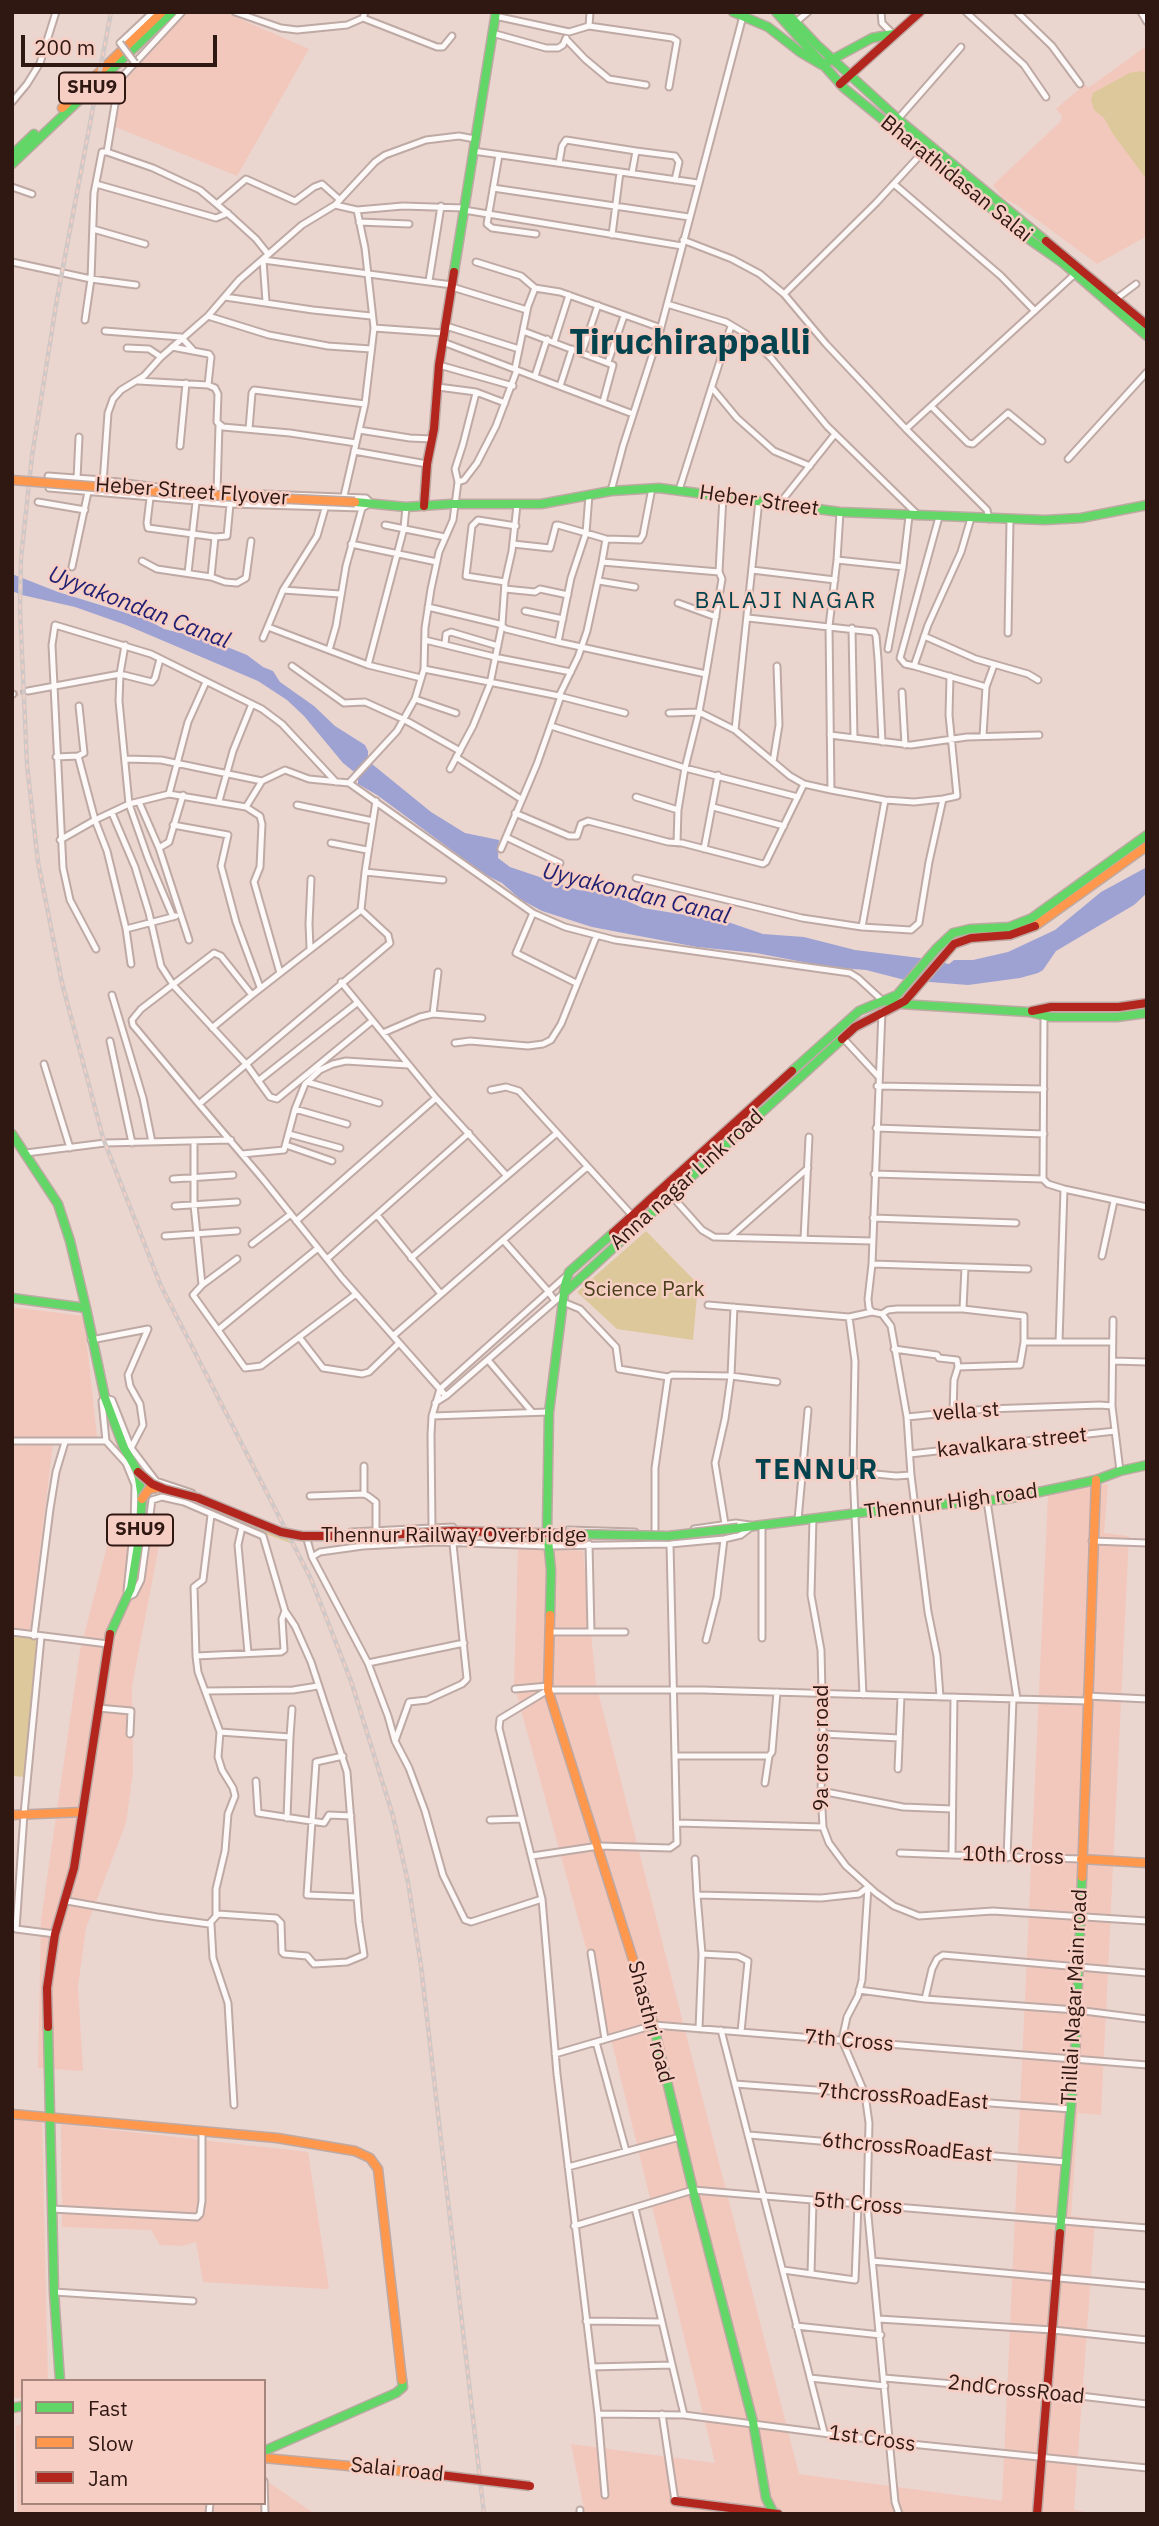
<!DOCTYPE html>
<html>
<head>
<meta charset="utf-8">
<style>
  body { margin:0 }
  #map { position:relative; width:1159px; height:2526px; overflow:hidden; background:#ebd5cf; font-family:"IBM Plex Sans",sans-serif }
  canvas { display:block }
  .frame { position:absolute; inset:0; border:14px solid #2f1712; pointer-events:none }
  .legend { position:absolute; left:21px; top:2379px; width:245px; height:126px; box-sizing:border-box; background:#f6cec4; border:2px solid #a6857d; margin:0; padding:9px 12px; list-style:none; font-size:21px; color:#2f1712 }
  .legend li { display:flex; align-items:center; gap:14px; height:35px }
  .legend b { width:35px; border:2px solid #a6857d }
  .scale { position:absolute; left:21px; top:35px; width:196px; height:32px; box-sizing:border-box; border:4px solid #2f1712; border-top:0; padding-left:9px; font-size:21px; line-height:24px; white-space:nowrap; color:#2f1712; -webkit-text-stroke:5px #f6cec4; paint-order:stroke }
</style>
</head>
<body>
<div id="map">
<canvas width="1159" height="2526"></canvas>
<div class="frame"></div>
<ul class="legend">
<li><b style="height:9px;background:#63d668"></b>Fast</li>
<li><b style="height:9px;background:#ff974d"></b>Slow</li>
<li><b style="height:9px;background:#b3261e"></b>Jam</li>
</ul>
<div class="scale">200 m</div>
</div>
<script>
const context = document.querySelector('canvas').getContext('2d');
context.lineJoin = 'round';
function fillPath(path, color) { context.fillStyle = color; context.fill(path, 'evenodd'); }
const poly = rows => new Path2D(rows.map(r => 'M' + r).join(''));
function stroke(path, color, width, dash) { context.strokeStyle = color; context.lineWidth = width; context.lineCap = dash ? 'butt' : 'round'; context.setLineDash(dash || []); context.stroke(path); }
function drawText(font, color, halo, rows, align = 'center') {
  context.font = font + ' "IBM Plex Sans",sans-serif'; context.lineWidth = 5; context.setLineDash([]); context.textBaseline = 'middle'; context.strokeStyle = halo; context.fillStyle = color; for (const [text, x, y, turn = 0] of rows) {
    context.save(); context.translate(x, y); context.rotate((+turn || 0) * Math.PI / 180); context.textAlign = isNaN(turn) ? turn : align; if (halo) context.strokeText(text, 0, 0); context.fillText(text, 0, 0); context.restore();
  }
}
fillPath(poly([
  [186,12,224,12,309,49,237,176,113,126,122,100,123,78,129,70,135,69],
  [1145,47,1147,236,1097,264,1017,205,1003,198,993,185,1061,121,1062,116,1056,109,1085,84,1088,88],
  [12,1307,84,1316,97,1437,12,1437],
  [53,1444,30,1631,12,1628,12,1446],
  [1108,1484,1104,1533,1129,1536,1101,2115,1078,2113,1071,2216,1095,2219,1074,2510,1099,2514,585,2514,571,2444,715,2463,612,2043,514,1684,518,1549,583,1551,596,1684,799,2474,1002,2501,1048,1495],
  [112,1527,162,1530,132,1686,133,1772,126,1823,86,1928,78,1987,83,2071,38,2068,41,1920,80,1651],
  [12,2117,42,2119,48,2381,23,2381,23,2398,15,2398,12,2392],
  [61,2124,308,2152,329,2289,203,2282,196,2242,182,2246,160,2245,151,2230,62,2227],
  [23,2423,23,2503,264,2503,264,2479,315,2514,17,2514,16,2426]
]), '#f2c8bd');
fillPath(poly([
  [1141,71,1147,73,1147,180,1113,134,1104,118,1094,110,1091,99,1093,93,1129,73],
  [646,1231,698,1284,693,1340,617,1329,577,1292],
  [160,1479,282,1527,290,1543,157,1493],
  [12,1636,39,1639,25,1777,12,1776]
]), '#ddc89b');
fillPath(poly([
  [12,574,58,592,146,619,164,629,210,640,247,655,263,667,273,671,280,682,314,706,335,726,365,745,368,751,368,759,372,764,431,812,465,833,499,840,498,858,510,867,578,890,609,893,643,908,728,922,763,934,804,937,855,950,920,958,949,964,954,960,973,960,1008,952,1055,930,1101,892,1147,867,1147,893,1134,905,1056,951,1043,970,1038,973,1020,978,968,985,905,980,866,970,829,967,756,953,697,947,592,927,542,911,520,899,502,883,484,874,377,795,358,784,358,775,343,763,304,716,287,700,258,681,126,625,75,607,22,595,12,591]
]), '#9ea2d2');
stroke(poly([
  [13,694,28,691]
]), '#c5afa9', 5, [5, 2.5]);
const street = poly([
  [182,12,119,80,107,152,153,168,200,190,233,218,256,239,268,254],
  [235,12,281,28,297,30,347,25,363,18,365,12],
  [881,12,882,23,893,34],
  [966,12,1024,65,1046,97],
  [1017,12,1052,46,1080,84],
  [1141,12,1147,22],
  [495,16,569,32,589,26,590,12],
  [363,18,437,47,443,47,452,36],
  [796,22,808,12],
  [589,26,672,38,677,41,669,87],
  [492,33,546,48,558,48,563,45,566,38],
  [566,39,585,59,609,79,646,85],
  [120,43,153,12],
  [12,102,27,84,40,63,56,12],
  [898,119,961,47],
  [473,151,698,183],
  [499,155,487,224,492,228,536,234],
  [559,163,562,146,566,140,636,151],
  [632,173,636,151,675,156,679,162,675,180],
  [96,184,216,218,228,213],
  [894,184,1001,276,1035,311],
  [12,187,32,194],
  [493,188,689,217],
  [218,203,246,179,295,201,314,187,322,184,340,200],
  [335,205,357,210,403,206,464,208],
  [464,210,682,246],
  [359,222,409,224],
  [93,229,145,244],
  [612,235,620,172],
  [683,240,732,259,760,274,784,294],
  [12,262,91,279,136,285],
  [476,262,521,276,535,288],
  [429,281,441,206],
  [452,287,527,310],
  [225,297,313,310,371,316],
  [1116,299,1136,284],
  [266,302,263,260,452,285],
  [667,304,726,322,746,334,771,358,827,426,919,516],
  [208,316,269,335,328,346,371,349],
  [85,320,91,279,94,193,102,152,107,152],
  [446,326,519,349],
  [374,328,444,333],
  [105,331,181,337,193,350],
  [523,331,613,365,603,402],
  [443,342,633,414],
  [554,342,569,295],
  [172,347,209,354,211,357,208,385],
  [127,348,149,349,161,357],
  [582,352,598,305],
  [608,362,624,316],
  [439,365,513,386],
  [515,369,528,306,535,288,560,292,661,328],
  [535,376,547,339],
  [138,381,208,385,215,388,218,394,217,422,223,427,290,433,356,443],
  [560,386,572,349],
  [438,387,476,392,505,403],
  [713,389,737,418,774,451,810,466],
  [931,406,968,443,973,444,1008,413,1042,441],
  [249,429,252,393,254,390,365,404],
  [906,429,826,344,784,294,876,203,923,152],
  [359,430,410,438,432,439],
  [180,446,186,383],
  [354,451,427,464],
  [1068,459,1147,372],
  [48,476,103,480,181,490],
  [77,479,79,437],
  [458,482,455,469,463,444,476,393],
  [103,483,108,413,113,399,121,390,144,376,161,357,208,316,239,280,302,225,335,205,375,162,385,155,426,140,459,136,475,139],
  [49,488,230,504,362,508,371,503,366,498,264,494],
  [652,488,643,535,640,540,606,539,586,533,571,578,558,642,706,674,699,712,735,730,790,776,804,784,831,790],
  [679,490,731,326],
  [611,491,623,446,660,331,743,16],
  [217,492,219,425],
  [344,496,365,404,374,328,365,248,357,210],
  [150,498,147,523,148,528,215,537,227,536,230,504],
  [38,502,85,510],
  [780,503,835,434],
  [971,518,961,552,928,625,914,666,986,687],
  [989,519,987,510,906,429,1075,274],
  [385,525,445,537],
  [351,544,437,562],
  [513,544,550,548,556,525,558,525,586,533,589,495],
  [837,560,903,567,909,516],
  [142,561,157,569,211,577,215,537],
  [602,562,606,539],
  [72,567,88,492],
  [752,570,835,580],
  [719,572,723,496],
  [188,573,196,502],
  [211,577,225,582,237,583,246,578,251,541],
  [599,581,635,587],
  [505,582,466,576,472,526,478,520,516,526],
  [505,589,535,592,540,589,568,595],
  [283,590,340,594],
  [678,603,716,617],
  [428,607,499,624,506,629,558,642],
  [525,611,563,619],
  [748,618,874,632,876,636,878,659,882,742],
  [268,627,368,665,421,678],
  [852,628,854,738],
  [1008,633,1010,520],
  [924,636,976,659,1028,674,1038,680],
  [263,638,283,590,317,536,326,505],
  [425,640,499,658,571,672],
  [445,644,446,634,451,632,498,646],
  [125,645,120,674,152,682,155,678,160,659],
  [888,649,903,567],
  [329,650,336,626,346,566,362,508],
  [368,665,404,528,406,507],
  [292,666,344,703,365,702,405,720,460,751],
  [914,666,905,664,900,658,939,517],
  [424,669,559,696,578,657,587,631,602,562,719,572,722,579,706,674],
  [28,691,120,674,119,701,129,804,148,858,173,917],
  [902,692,905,745],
  [12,694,13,694],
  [559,696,625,713],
  [415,699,456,713],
  [669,713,699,712,685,768,678,810,677,843],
  [551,726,685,768,798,797],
  [735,730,759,500],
  [830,735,911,745,967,737,1039,735],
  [983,736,986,687,994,665],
  [78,756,95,820,107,851,126,929,131,964],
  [56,757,78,756,84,753,79,706],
  [456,757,521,799],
  [126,759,161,760,262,781],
  [773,762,779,725,777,666],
  [450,769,473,726,490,684,502,625,505,582,512,551,517,505],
  [349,783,397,731,415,699,424,669,425,628,431,589,439,552,453,520,458,482,464,480,477,463,496,426,517,370],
  [169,794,188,722,206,682],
  [183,795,169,842,159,848,189,940],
  [636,797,678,810],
  [943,799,957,796,949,715,950,676],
  [219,801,233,751,252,704],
  [376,801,365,872,443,880],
  [139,802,159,848],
  [297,805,373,821],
  [246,807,260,816,262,824,260,867,254,882,280,973],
  [713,807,784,826],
  [112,813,135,867,149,913,161,966,174,986,247,1065,270,1097,277,1099,372,1021],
  [515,813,569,836,577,836,581,824,588,821,668,842,682,843,763,864,766,862,804,784],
  [173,825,228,835,221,866,236,922,260,987],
  [506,837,560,863],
  [60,840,95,820,129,804,169,794,246,807,262,781,285,770,309,779,349,783,533,913,565,927,615,940,850,973,858,978,884,1002],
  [331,843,367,850],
  [501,849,537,764,561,696],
  [704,849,718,775],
  [636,878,802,918,862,927,911,930,919,923,929,862,943,799,914,802,885,800,831,790,829,626,837,560,840,512],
  [361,910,365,872],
  [533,913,516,953,576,983],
  [862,927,885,800],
  [126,929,176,916],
  [310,948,309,924,311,879],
  [96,949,70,900,63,868,52,645,55,625,151,654,262,709,282,724,336,782],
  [341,982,436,1098,507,1176],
  [112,995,143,1098,152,1142],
  [882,1011,872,1264,868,1299,869,1308,872,1312,882,1314,891,1326,907,1417],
  [433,1014,438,972],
  [1044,1016,1043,1179,1048,1184,1064,1189,1147,1207],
  [212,1028,252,995],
  [383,1033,420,1017,433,1014,482,1018],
  [843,1038,878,1076],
  [110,1041,132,1143],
  [455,1043,470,1041,528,1046,543,1044,551,1040,561,1024,596,937],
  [44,1064,70,1148],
  [258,1081,357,1003],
  [307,1082,379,1103],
  [877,1086,1044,1089],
  [491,1090,506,1087,519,1091,639,1223],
  [199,1104,390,943,388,935,361,910,252,995,221,956,214,953,141,1009,132,1020,133,1025,199,1104,262,1178,342,1278,446,1396],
  [295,1109,347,1124],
  [876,1128,1044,1134],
  [289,1134,340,1148],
  [194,1141,194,1205,202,1285],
  [286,1145,332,1161],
  [26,1153,105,1143,231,1140],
  [242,1154,284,1150,295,1109,305,1084,320,1070,333,1064,346,1061,408,1065],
  [874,1174,1043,1179],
  [173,1179,233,1175],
  [670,1194,702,1230,714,1237,872,1241],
  [175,1206,237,1202],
  [377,1215,441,1294],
  [873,1218,1016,1223],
  [296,1221,436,1098],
  [165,1236,237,1231],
  [730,1237,808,1168],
  [804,1239,809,1137],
  [503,1240,548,1291,555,1301],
  [252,1244,291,1214],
  [318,1248,218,1330,245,1368,261,1366,356,1294],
  [1102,1256,1114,1201],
  [411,1258,557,1133],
  [327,1259,469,1133],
  [872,1264,1028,1269],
  [563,1302,580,1309,616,1347,619,1369,668,1377],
  [708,1305,849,1317,872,1312],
  [963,1309,1024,1316,1024,1342],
  [882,1314,888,1310,897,1309,963,1309,965,1267],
  [849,1317,855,1361,853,1468,855,1472,896,1476,911,1475,907,1417,987,1409,1100,1405,1112,1406,1120,1471],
  [218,1330,193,1295,202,1285,237,1259],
  [393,1336,587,1167],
  [299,1337,323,1368,362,1374,369,1372,399,1343],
  [91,1340,148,1329,128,1375,130,1386,140,1404,143,1425,131,1448],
  [1059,1342,1064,1189],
  [894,1349,937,1355,939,1358,957,1360,958,1367],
  [488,1360,532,1412],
  [1113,1361,1147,1362],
  [435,1403,446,1396,563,1294],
  [1112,1406,1113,1320],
  [953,1412,954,1380,958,1367,1020,1365,1024,1342,1112,1342],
  [432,1416,549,1412],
  [12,1441,106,1441],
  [910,1454,1115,1431],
  [853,1471,863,1695],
  [911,1475,928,1612,937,1656,940,1697],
  [364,1494,364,1466],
  [310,1496,364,1494,368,1496,376,1502,376,1531],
  [987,1501,1017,1699],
  [211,1515,203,1580,194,1587,196,1656,198,1672,220,1732,218,1757,222,1770,233,1788,235,1796,228,1814,225,1851,216,1889,216,1915],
  [813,1518,811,1595,821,1650,823,1734,821,1791,823,1827,829,1843,846,1866,876,1893,894,1906,919,1916,993,1911,1147,1921],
  [798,1520,808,1410],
  [725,1524,715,1463,725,1419,731,1376,734,1307],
  [242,1527,238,1545,248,1653],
  [432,1527,431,1435,432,1416,440,1389,566,1276],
  [694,1529,736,1523,750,1525],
  [568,1530,635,1532],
  [351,1532,453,1527],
  [655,1533,655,1468,668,1377,672,1375,731,1376,777,1382],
  [306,1536,312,1557,368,1663,388,1716,395,1741],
  [1092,1541,1147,1543],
  [453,1544,467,1679,462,1684,427,1700,409,1702,395,1741,409,1768,425,1811,443,1875,465,1920,471,1922,542,1899],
  [589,1544,591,1632],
  [312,1557,320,1552,363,1546,437,1542,548,1546,670,1544,724,1539,741,1535,750,1528],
  [127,1591,134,1525,135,1485,126,1463,106,1441,102,1401,105,1398,112,1400,131,1448,156,1481,192,1493],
  [12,1632,108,1644],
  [549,1632,625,1632],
  [34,1636,50,1509,56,1472,65,1442],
  [41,1637,24,1814,16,1929,55,1934],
  [762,1638,762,1525],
  [706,1640,717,1597,724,1539],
  [196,1656,281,1652,284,1650,282,1619,285,1611],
  [368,1663,464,1643],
  [515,1689,548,1686],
  [205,1691,293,1690,318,1686],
  [1087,1696,1147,1699],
  [954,1697,952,1855,1081,1859],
  [98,1708,131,1711,130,1734],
  [220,1732,290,1737,287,1818],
  [823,1734,899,1738],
  [290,1737,292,1709],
  [343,1756,316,1762,307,1895,357,1897],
  [675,1756,769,1756,772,1752,777,1692],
  [898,1769,901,1696],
  [256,1781,258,1813,324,1823,329,1815,351,1816],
  [765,1783,769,1756],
  [821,1791,903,1807,952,1809],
  [490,1820,522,1819],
  [677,1823,823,1827],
  [900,1853,952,1855],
  [532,1856,599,1846,670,1848,677,1843,670,1544],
  [1007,1858,1013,1699],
  [695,1859,697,1895],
  [868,1887,862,1980,858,1996,847,2017,842,2040,865,2094,869,2123,867,2205,895,2502,899,2514],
  [67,1901,157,1917,209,1924,218,1914,276,1918,281,1923,282,1952,284,1954,307,1956,314,1964,347,1962,364,1955,359,1922,347,1772,311,1662,295,1626,285,1611,263,1536,184,1502,162,1497,152,1500,141,1580,134,1594,128,1597],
  [211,1924,213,1958,228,2003,234,2105],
  [591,1953,605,2039],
  [702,1954,738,1956,748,1961,741,2032],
  [859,1990,925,1999,1076,2010,1147,2019],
  [925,1999,932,1969,937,1959,943,1955,1147,1973],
  [699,2029,702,1954,697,1895,821,1898,859,1894,868,1887],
  [721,2030,824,2432],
  [596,2042,626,2151],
  [555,2054,654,2025,1147,2065],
  [735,2084,1071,2109],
  [749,2135,1066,2162],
  [568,2167,680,2137],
  [635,2208,684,2415],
  [52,2209,197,2217,200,2214,202,2201,202,2131],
  [574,2226,693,2190,1147,2228],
  [872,2261,1147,2286],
  [783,2270,855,2280,858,2204],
  [811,2274,813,2201],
  [54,2292,193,2301],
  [879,2319,1053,2330,1147,2340],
  [586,2321,662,2322],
  [796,2326,881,2335],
  [592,2367,672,2365],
  [810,2378,885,2386],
  [884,2378,1047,2392,1147,2404],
  [598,2414,684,2415,891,2442,1147,2468],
  [662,2414,675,2501],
  [264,2481,265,2514],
  [605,2495,598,2414,557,2074,542,1899,499,1728,500,1719,548,1690,703,1690,1087,1701],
  [580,2510,580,2514],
  [209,2514,210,2503]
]);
const fast = poly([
  [733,12,768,27,800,52,822,65,872,38,893,34],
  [776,12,844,88,1030,240,1063,263,1147,336],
  [786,12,817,45,898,119,1046,241],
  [12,155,34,134],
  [12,164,172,12],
  [454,272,496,12],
  [355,502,406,507,450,504,541,504,611,491,659,488,840,512,1045,520,1081,518,1147,505],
  [885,1001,900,1004,1029,1012,1050,1017,1117,1017,1147,1013],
  [792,1071,859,1011,897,995,936,949,953,933,970,929,1009,927,1032,918,1147,835],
  [12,1134,58,1204,70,1241,86,1308],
  [564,1293,842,1039],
  [12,1298,86,1308,105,1398,124,1448,138,1472,142,1499,139,1539,131,1588,110,1634],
  [738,1528,898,1508,1006,1499,1096,1480,1120,1471,1147,1465],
  [550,1615,551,1570,547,1530,549,1412,565,1285,569,1272,613,1233],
  [653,2023,693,2190,753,2422,766,2498,774,2514],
  [48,2027,54,2292,60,2381],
  [1060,2233,1075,2059,1082,1877],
  [12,2408,23,2406],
  [264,2451,396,2393,403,2387,402,2380]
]);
const slow = poly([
  [62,108,162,12],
  [1035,926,1147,846],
  [550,1615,548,1690,653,2023],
  [12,1815,83,1812],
  [1081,1859,1147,1863],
  [1082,1877,1096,1480],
  [12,2114,277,2138,355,2151,370,2158,378,2169,402,2380],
  [264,2458,423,2473]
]);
const jam = poly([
  [840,84,920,12],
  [1046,241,1147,325],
  [424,506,427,464,434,429,439,365,454,272],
  [1032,1011,1051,1007,1119,1007,1147,1003],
  [842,1039,855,1027,905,1001,954,944,971,938,1010,935,1035,926],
  [613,1233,792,1071],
  [48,2027,47,1988,55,1934,74,1868,110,1634],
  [675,2501,778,2514],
  [1037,2514,1060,2233]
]);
stroke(street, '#bea9a4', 9);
stroke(fast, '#bea9a4', 11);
stroke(slow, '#bea9a4', 11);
stroke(jam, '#bea9a4', 11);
stroke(street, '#fcf9f8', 5);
stroke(fast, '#63d668', 8);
stroke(slow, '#ff974d', 8);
stroke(jam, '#b3261e', 8);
const rail = poly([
  [111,12,57,299,32,456,21,558,20,608,27,765,38,862,62,983,103,1138,161,1286,311,1579,351,1681,393,1816,408,1882,421,1966,484,2514]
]);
stroke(rail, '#cfc8c6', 4.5);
stroke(rail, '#f6cec4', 2, [5]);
const streetBridge = poly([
  [120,43,135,63]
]);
const fastBridge = poly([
  [576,1534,668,1536,738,1528]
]);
const slowBridge = poly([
  [12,480,187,494,355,502],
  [142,1499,149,1489,157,1488]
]);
const jamBridge = poly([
  [138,1472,152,1484,164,1489,198,1498,281,1532,302,1536,370,1536,452,1531,576,1534],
  [423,2473,530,2486]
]);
stroke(streetBridge, '#bea9a4', 9, []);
stroke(fastBridge, '#bea9a4', 11, []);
stroke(slowBridge, '#bea9a4', 11, []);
stroke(jamBridge, '#bea9a4', 11, []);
stroke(streetBridge, '#fcf9f8', 5);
stroke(fastBridge, '#63d668', 8);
stroke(slowBridge, '#ff974d', 8);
stroke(jamBridge, '#b3261e', 8);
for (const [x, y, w] of [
  [92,88,66],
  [140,1530,66]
]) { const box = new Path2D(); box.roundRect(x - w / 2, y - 15.5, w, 31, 5); context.fillStyle = '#f6cec4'; context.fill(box); stroke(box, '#2f1712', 2); }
drawText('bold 19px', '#2f1712', null, [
  ["SHU9",92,88],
  ["SHU9",140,1530]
]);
drawText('21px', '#2f1712', '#f6cec4', [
  ["Bharathidasan Salai",956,179,39],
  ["Heber Street Flyover",192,492,4],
  ["Heber Street",759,501,8],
  ["Anna nagar Link road",687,1180,-42],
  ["vella st",966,1412,-4],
  ["kavalkara street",1012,1443,-6],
  ["Thennur High road",951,1502,-7],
  ["Thennur Railway Overbridge",454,1536],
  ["9a cross road",822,1748,-90],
  ["10th Cross",1013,1856,2],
  ["Thillai Nagar Main road",1075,1997,-87],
  ["Shasthri road",650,2022,75],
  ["7th Cross",849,2041,5],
  ["7thcrossRoadEast",903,2097,4],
  ["6thcrossRoadEast",907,2148,5],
  ["5th Cross",858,2204,5],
  ["2ndCrossRoad",1016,2390,6],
  ["1st Cross",872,2439,8],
  ["Salai road",397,2470,6]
]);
drawText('21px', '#4a401b', '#f6cec4', [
  ["Science Park",644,1290]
]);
context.letterSpacing = '2px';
drawText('23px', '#04434e', '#f6cec4', [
  ["BALAJI NAGAR",786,601]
]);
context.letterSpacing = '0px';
drawText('italic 23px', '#1e1e72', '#f6cec4', [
  ["Uyyakondan Canal",139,608,21],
  ["Uyyakondan Canal",636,894,14]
]);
context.letterSpacing = '2px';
drawText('bold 28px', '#04434e', '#f6cec4', [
  ["TENNUR",817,1471]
]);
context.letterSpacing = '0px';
drawText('bold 35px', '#04434e', '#f6cec4', [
  ["Tiruchirappalli",690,344]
]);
</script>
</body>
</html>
